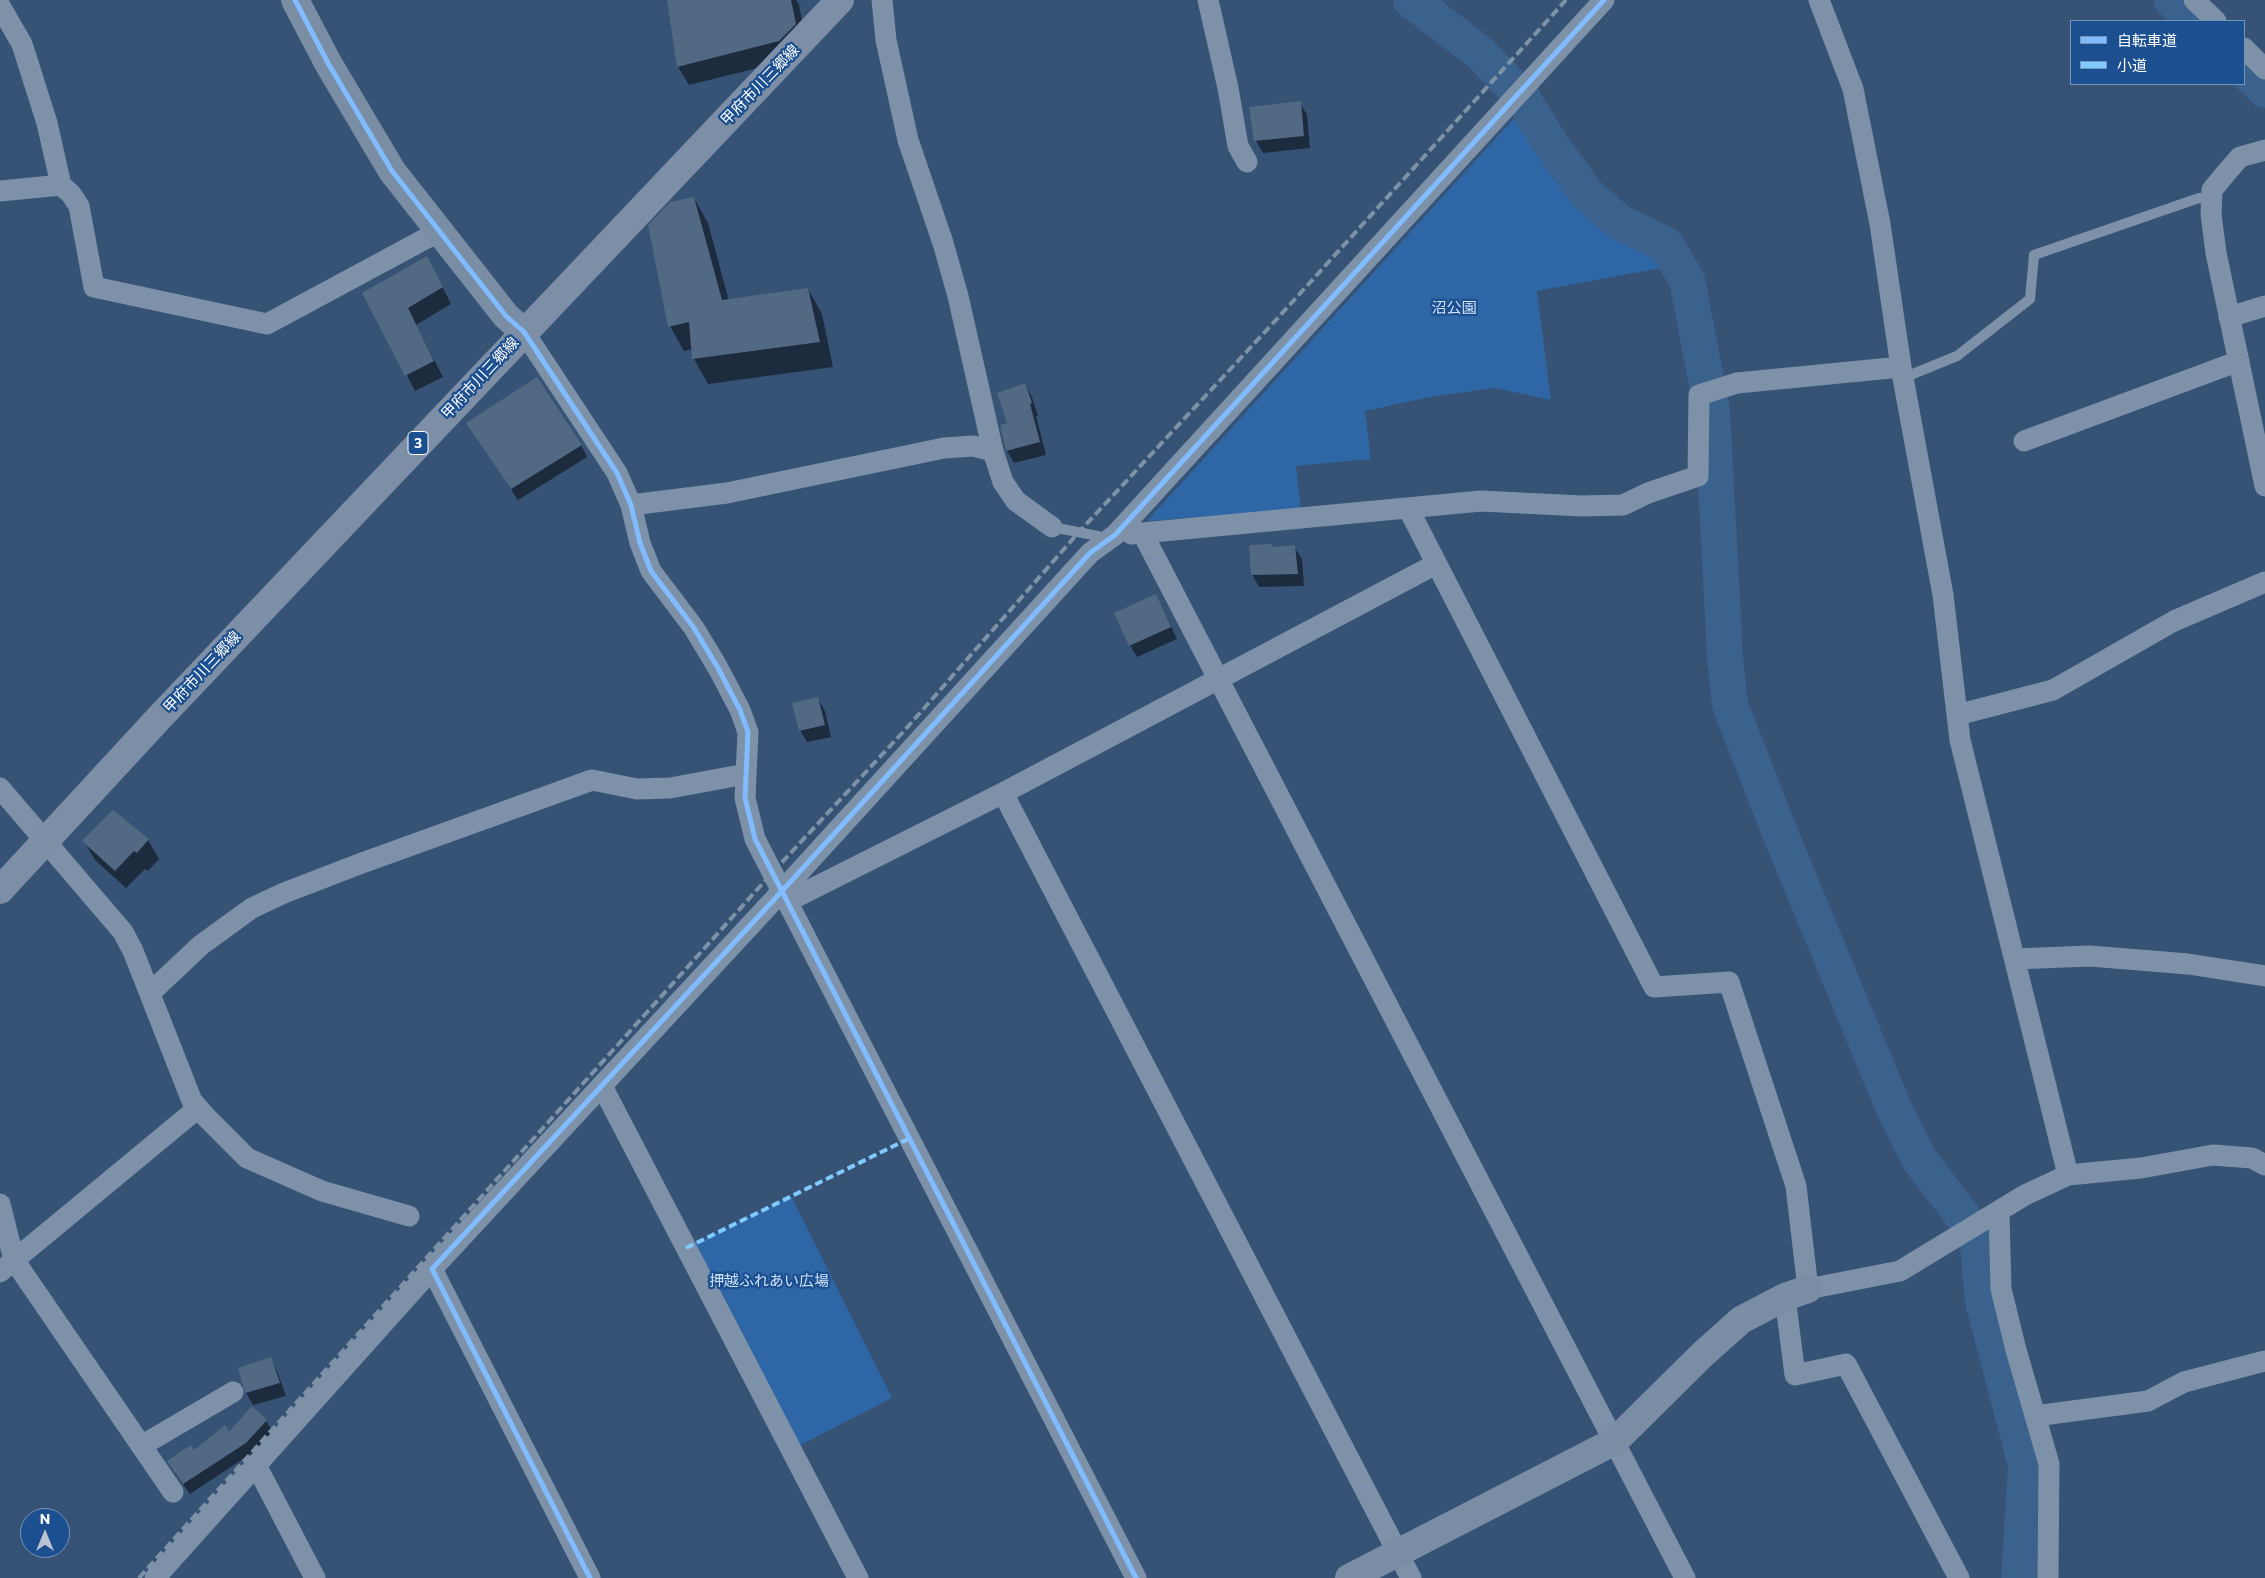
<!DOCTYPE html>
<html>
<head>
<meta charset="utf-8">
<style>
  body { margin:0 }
  #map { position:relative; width:2265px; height:1578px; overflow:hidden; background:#365274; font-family:Commissioner,"Noto Sans JP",sans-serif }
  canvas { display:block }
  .legend { position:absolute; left:2070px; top:20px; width:175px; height:65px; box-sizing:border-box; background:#1b4f8f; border:1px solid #7695bc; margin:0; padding:6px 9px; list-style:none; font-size:15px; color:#fff }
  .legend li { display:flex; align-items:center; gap:10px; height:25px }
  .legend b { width:25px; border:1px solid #7695bc }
  .north { position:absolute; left:20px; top:1508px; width:50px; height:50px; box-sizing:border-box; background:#1b4f8f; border:1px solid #7695bc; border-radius:50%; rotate:0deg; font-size:14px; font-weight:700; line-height:20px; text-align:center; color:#fff }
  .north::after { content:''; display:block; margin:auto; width:18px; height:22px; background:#b9c2ce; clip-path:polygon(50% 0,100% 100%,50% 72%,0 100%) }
</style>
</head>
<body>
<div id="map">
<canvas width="2265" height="1578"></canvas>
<ul class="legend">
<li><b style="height:6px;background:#80bcff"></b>自転車道</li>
<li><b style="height:6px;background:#80caff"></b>小道</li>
</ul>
<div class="north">N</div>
</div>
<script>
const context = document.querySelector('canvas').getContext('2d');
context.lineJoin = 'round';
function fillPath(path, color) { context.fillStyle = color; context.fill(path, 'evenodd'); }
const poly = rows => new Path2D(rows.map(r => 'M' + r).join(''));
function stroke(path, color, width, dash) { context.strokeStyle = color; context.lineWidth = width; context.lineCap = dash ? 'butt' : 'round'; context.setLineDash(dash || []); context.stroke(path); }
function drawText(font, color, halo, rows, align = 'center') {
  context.font = font + ' Commissioner,"Noto Sans JP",sans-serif'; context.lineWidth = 4.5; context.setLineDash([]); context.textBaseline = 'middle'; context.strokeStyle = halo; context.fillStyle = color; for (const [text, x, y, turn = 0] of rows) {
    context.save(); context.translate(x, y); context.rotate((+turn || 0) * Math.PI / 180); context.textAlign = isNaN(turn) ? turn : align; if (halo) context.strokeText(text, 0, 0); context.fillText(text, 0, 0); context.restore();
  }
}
fillPath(poly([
  [1516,116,1570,197,1614,232,1653,254,1661,268,1537,291,1551,400,1495,388,1430,397,1365,411,1371,459,1296,466,1301,509,1147,521],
  [791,1196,892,1398,791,1450,686,1248]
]), '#2f66a5');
fillPath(poly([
  [669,0,796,0,799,5,806,43,790,60,689,85,678,67],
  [1300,103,1307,115,1310,148,1263,153,1256,141,1251,108],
  [694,198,708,223,729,301,808,289,822,314,833,367,708,384,694,359,693,349,684,351,670,326],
  [436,274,451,304,416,325,443,377,415,391,364,293],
  [1025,385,1032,397,1038,416,1036,416,1046,455,1014,463,1007,451,1009,424],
  [475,434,581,445,587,457,518,500],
  [1271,546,1273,548,1294,547,1302,559,1304,586,1259,587,1252,574],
  [1162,608,1177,639,1137,657,1130,645],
  [818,699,825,711,831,737,807,742,800,730],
  [148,840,159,859,148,871,145,869,126,888,95,860,84,841],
  [270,1359,277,1371,286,1396,253,1405,246,1393,240,1368],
  [252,1407,266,1421,273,1432,252,1453,190,1494,175,1473,193,1451,229,1434]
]), '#0007');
stroke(poly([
  [1411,0,1479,52,1520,94,1552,146,1587,194,1619,222,1666,245,1687,280,1712,410,1725,656,1730,705,1780,833,1895,1111,1919,1159,1977,1235,1983,1301,2026,1466,2019,1578],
  [2172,0,2194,21],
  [2244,70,2265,90]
]), '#3b618d', 36);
fillPath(poly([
  [667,0,791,0,796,24,779,41,677,67],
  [1301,101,1304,136,1254,141,1249,107],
  [694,197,722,300,808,288,820,342,692,359,689,322,668,327,648,225,670,202],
  [427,256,443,287,408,308,434,361,405,376,362,293],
  [537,377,582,445,511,489,466,423],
  [1025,383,1032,403,1030,404,1040,442,1006,451,1000,425,1007,423,997,393],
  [1272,544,1272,547,1295,545,1298,574,1251,575,1249,545],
  [1156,594,1171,627,1129,646,1114,613],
  [818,697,825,725,799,731,792,703],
  [113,810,149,839,137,853,134,851,115,871,82,841],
  [271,1357,280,1383,245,1393,238,1368],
  [252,1406,267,1420,246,1443,183,1484,167,1461,191,1445,194,1450,225,1425,229,1432]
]), '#526984');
stroke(poly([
  [1903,378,1957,356,2030,299,2034,255,2199,198,2212,200],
  [1052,527,1098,536]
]), '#7d92a8', 10);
stroke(poly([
  [882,0,886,40,908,140,943,243,958,296,993,451],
  [1208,0,1228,88,1238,146,1247,162],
  [1819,0,1853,89,1880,224,1901,367,1943,595,1960,740,2068,1175],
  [2194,0,2216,21],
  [0,6,22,44,47,123,61,185],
  [2244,48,2265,69],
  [2265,150,2240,157,2226,173,2212,190,2211,214,2216,253,2265,486],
  [0,191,61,185,71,194,79,206,94,287,267,324,438,232],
  [2229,317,2265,306],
  [524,332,617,473,631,505,640,543,651,571,694,628,718,668,740,710,748,732,745,798,755,839,1136,1578],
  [2024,441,2239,361],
  [631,505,727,493,944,448,973,446,993,451,1003,482,1016,501,1052,527],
  [1408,508,1654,987,1729,982,1796,1186,1808,1289,1900,1271,2025,1195,2068,1175,2141,1168,2213,1155,2252,1158,2265,1165],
  [1131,534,1481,501,1582,506,1623,505,1648,493,1698,476,1699,395,1737,383,1901,367],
  [1143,534,1685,1578],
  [1957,715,2053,690,2174,621,2265,582],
  [0,788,123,932,133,951,192,1101,206,1117,247,1158,322,1191,409,1216],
  [1003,793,1411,1578],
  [788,901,1003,793,1436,564],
  [2015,959,2090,956,2188,964,2265,976],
  [150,993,201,945,252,908,284,893,362,863,592,780,637,789,670,788,746,774],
  [602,1086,858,1578],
  [0,1204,14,1260,173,1492],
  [1999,1213,2001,1289,2016,1350,2049,1464,2048,1578],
  [0,1272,198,1108],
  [1785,1297,1795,1375,1846,1364,1959,1578],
  [2035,1416,2148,1401,2184,1382,2265,1361],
  [141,1446,233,1392],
  [256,1465,315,1578],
  [155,1578,432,1269],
  [590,1578,432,1269,782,891,1090,553,1115,535,1604,0]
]), '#7d92a8', 21);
stroke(poly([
  [295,0,328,63,392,171,506,316,524,332],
  [1349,1578,1615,1441,1703,1354,1741,1320,1785,1297,1808,1289]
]), '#798da4', 28);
stroke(poly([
  [0,890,159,718,840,0]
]), '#7d8ea7', 28);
stroke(poly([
  [139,1578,772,873,904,731,1079,532,1276,320,1566,0]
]), '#7e92a7', 4, [9, 4]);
stroke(poly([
  [686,1248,910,1138]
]), '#80caff', 4, [8, 4]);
stroke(poly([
  [295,0,328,63,392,171,506,316,524,332,617,473,631,505,640,543,651,571,694,628,718,668,740,710,748,732,745,798,755,839,1136,1578],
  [590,1578,432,1269,782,891,1090,553,1115,535,1604,0]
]), '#80bcff', 5);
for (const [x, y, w] of [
  [418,443,20]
]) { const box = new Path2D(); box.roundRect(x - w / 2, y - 11.5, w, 23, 4); context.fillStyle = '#1b4f8f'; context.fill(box); stroke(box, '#fff', 1); }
drawText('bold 14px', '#fff', null, [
  ["3",418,443]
]);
drawText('15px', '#fff', '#1b4f8f', [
  ["甲府市川三郷線",760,85,-46],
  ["甲府市川三郷線",480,378,-47],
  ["甲府市川三郷線",202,672,-47]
]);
drawText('15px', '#cfe3fa', '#1b4f8f', [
  ["沼公園",1454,308],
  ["押越ふれあい広場",769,1281]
]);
</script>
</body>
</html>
